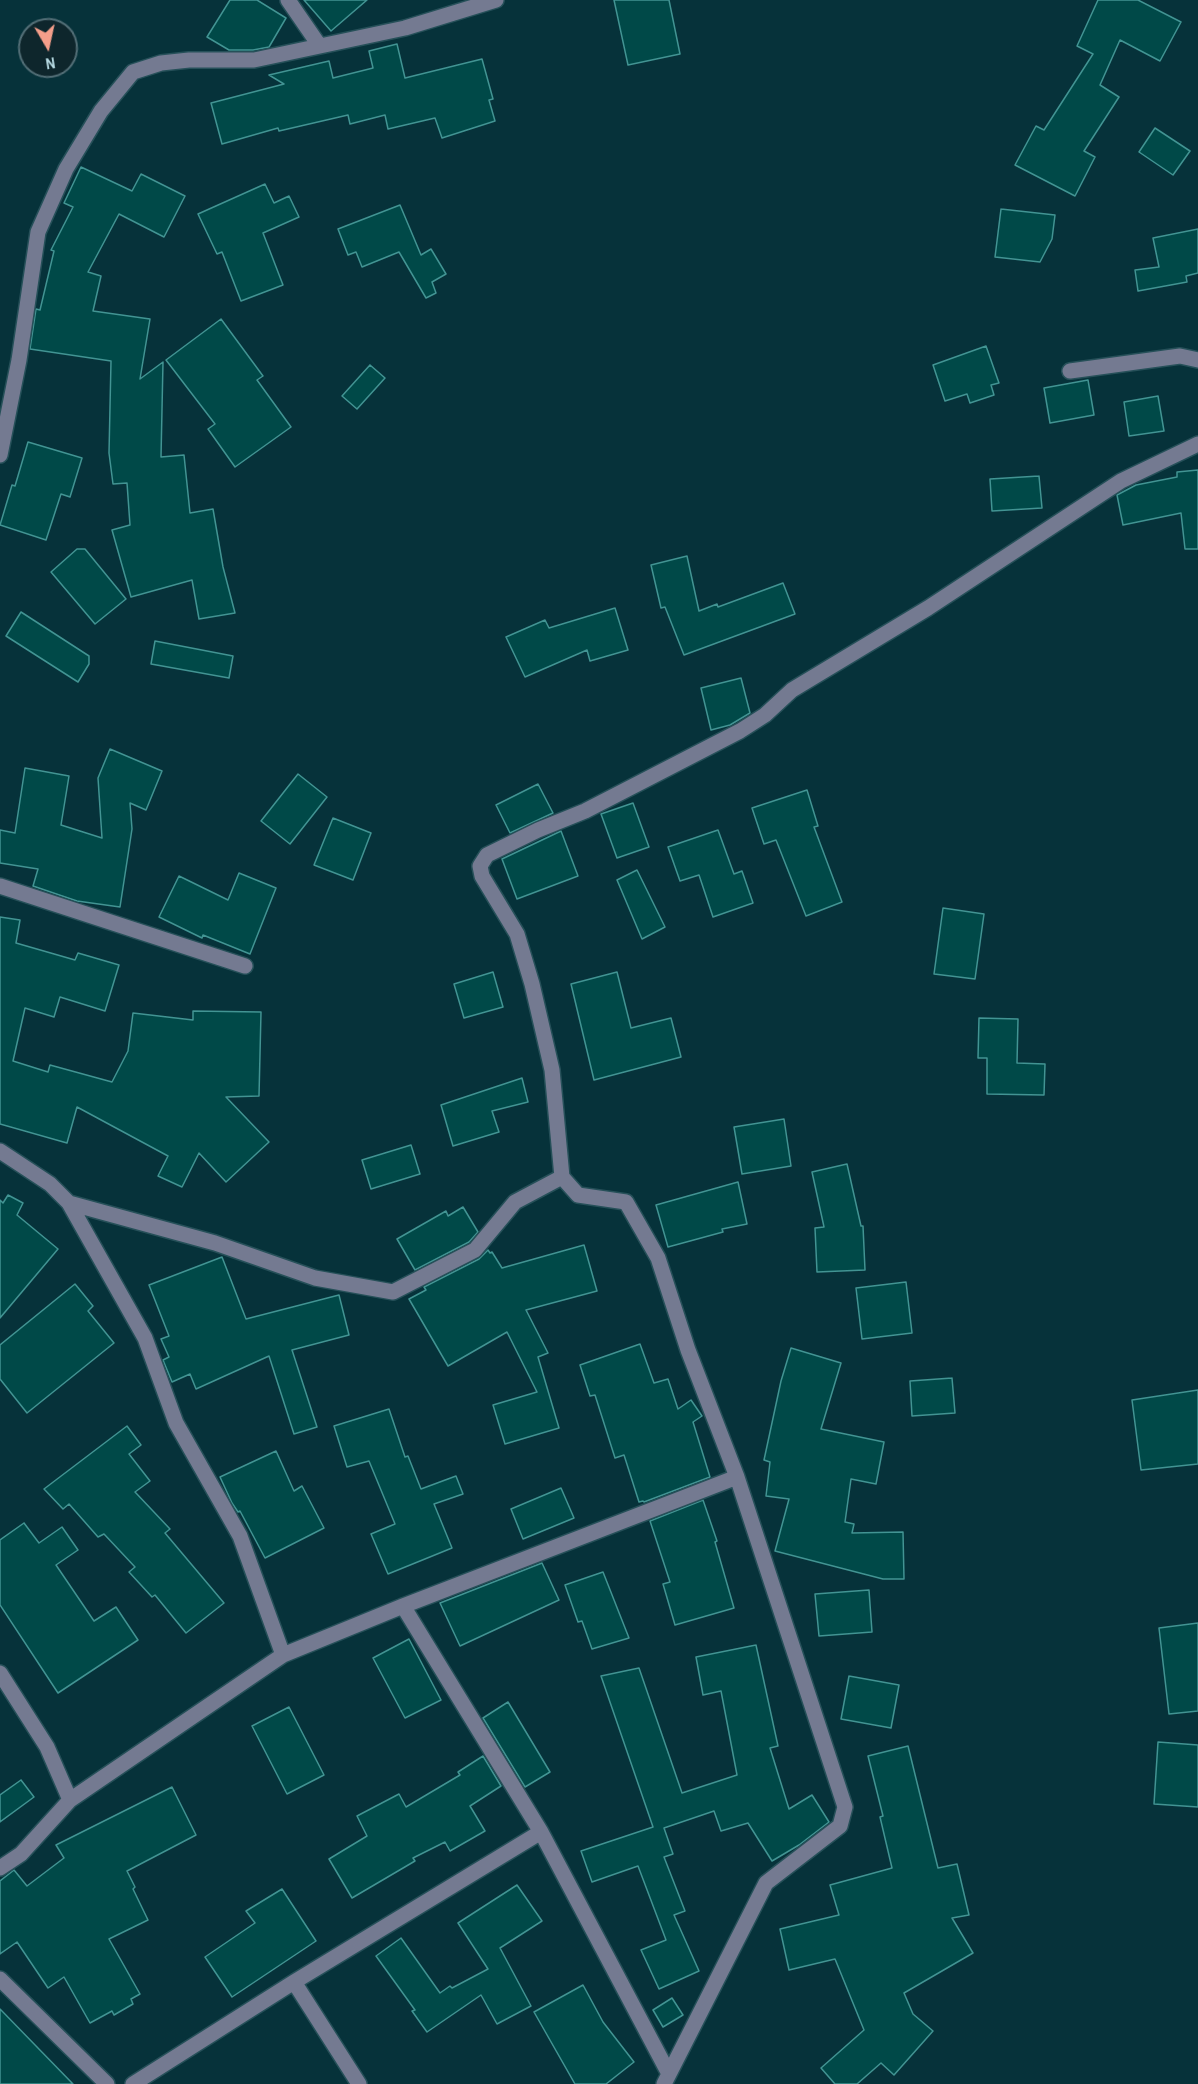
<!DOCTYPE html>
<html>
<head>
<meta charset="utf-8">
<style>
  body { margin:0 }
  #map { position:relative; width:1198px; height:2084px; overflow:hidden; background:#06323a; font-family:"Archivo Narrow",sans-serif }
  canvas { display:block }
  .north { position:absolute; left:18px; top:18px; width:60px; height:60px; box-sizing:border-box; background:#0e262c; border:2px solid #526e76; border-radius:50%; rotate:171deg; font-size:16px; font-weight:700; line-height:24px; text-align:center; color:#b7dbe4 }
  .north::after { content:''; display:block; margin:auto; width:21px; height:27px; background:#f49e8a; clip-path:polygon(50% 0,100% 100%,50% 72%,0 100%) }
</style>
</head>
<body>
<div id="map">
<canvas width="1198" height="2084"></canvas>
<div class="north">N</div>
</div>
<script>
const context = document.querySelector('canvas').getContext('2d');
context.lineJoin = 'round';
function fillPath(path, color) { context.fillStyle = color; context.fill(path, 'evenodd'); }
const poly = rows => new Path2D(rows.map(r => 'M' + r).join(''));
function stroke(path, color, width, dash) { context.strokeStyle = color; context.lineWidth = width; context.lineCap = dash ? 'butt' : 'round'; context.setLineDash(dash || []); context.stroke(path); }
const building = poly([
  [230,0,257,0,286,18,269,47,253,50,229,50,207,37,230,0],
  [304,0,367,0,331,31,304,0],
  [614,0,669,0,680,54,628,65,614,0],
  [1098,0,1138,0,1181,22,1160,61,1120,40,1100,85,1119,97,1084,151,1095,157,1075,196,1015,165,1036,126,1044,130,1093,54,1077,46,1098,0],
  [397,44,405,78,482,59,493,99,489,100,495,121,442,138,435,118,388,129,385,115,350,124,348,115,279,131,278,128,222,144,211,103,284,84,269,75,329,61,333,78,373,68,369,51,397,44],
  [1155,128,1190,151,1173,175,1139,152,1155,128],
  [81,167,132,191,141,174,185,196,164,237,119,214,88,272,101,276,93,311,150,319,140,379,163,362,161,457,184,455,190,513,213,509,223,567,235,613,199,619,192,580,131,597,112,530,130,525,127,483,113,484,109,453,111,361,30,349,36,309,40,310,54,251,51,250,73,207,64,203,81,167],
  [265,184,274,203,289,196,299,217,263,233,283,285,241,301,222,252,217,254,198,214,265,184],
  [400,205,421,255,431,249,446,274,432,282,436,293,426,298,399,252,362,267,356,252,348,255,338,229,400,205],
  [1001,209,1055,215,1052,239,1040,262,995,257,1001,209],
  [1198,229,1198,273,1186,276,1187,282,1138,291,1135,270,1159,267,1153,238,1198,229],
  [221,319,263,376,257,380,291,427,235,467,208,429,215,424,166,360,221,319],
  [986,346,999,383,991,385,994,395,970,403,967,394,945,401,933,365,986,346],
  [370,365,385,378,357,409,342,396,370,365],
  [1088,380,1094,415,1050,423,1044,388,1088,380],
  [1158,396,1164,431,1129,436,1124,402,1158,396],
  [28,442,82,458,70,497,61,494,46,540,0,525,12,485,15,486,28,442],
  [1198,470,1198,549,1185,549,1181,513,1123,525,1117,495,1136,485,1177,477,1177,472,1198,470],
  [1039,476,1042,508,992,511,990,479,1039,476],
  [77,549,85,549,126,599,95,624,51,572,77,549],
  [687,556,699,611,717,604,718,607,783,583,795,614,684,655,665,607,661,608,651,565,687,556],
  [615,608,628,650,590,661,587,650,525,677,506,637,545,620,549,628,615,608],
  [21,612,89,656,89,664,78,682,6,636,21,612],
  [155,641,233,656,229,678,151,664,155,641],
  [741,678,750,713,730,725,711,730,701,688,741,678],
  [110,749,162,771,146,810,130,803,132,829,120,907,77,901,33,886,38,869,0,863,0,830,15,833,25,768,69,776,61,825,102,838,98,778,110,749],
  [298,774,327,797,290,844,261,821,298,774],
  [538,784,553,813,510,833,496,805,538,784],
  [807,790,818,826,814,827,842,902,806,916,776,840,764,844,752,808,807,790],
  [633,803,649,847,617,858,601,814,633,803],
  [333,818,371,833,353,880,314,865,333,818],
  [718,830,734,874,742,871,753,903,713,917,699,875,680,881,668,847,718,830],
  [561,831,578,876,517,899,502,859,561,831],
  [637,870,665,927,642,939,617,880,637,870],
  [239,873,276,888,250,954,203,935,202,938,159,917,179,876,228,900,239,873],
  [943,908,984,914,975,979,934,974,943,908],
  [0,917,20,920,16,943,75,960,78,953,119,965,105,1011,60,997,54,1017,25,1008,13,1061,48,1072,50,1065,112,1082,128,1051,133,1013,193,1020,193,1011,261,1012,259,1096,226,1097,269,1142,226,1182,199,1153,182,1187,158,1176,168,1156,77,1107,67,1143,0,1124,0,917],
  [493,972,503,1007,464,1018,454,984,493,972],
  [617,972,631,1028,671,1018,681,1057,594,1080,571,984,617,972],
  [979,1018,1018,1019,1017,1063,1045,1064,1044,1095,987,1094,987,1058,978,1058,979,1018],
  [522,1078,528,1102,492,1111,499,1132,453,1146,441,1105,522,1078],
  [784,1119,791,1166,742,1174,734,1127,784,1119],
  [411,1145,420,1174,371,1189,362,1160,411,1145],
  [847,1164,861,1226,863,1226,865,1270,817,1272,815,1228,824,1227,812,1172,847,1164],
  [738,1182,747,1224,722,1229,723,1232,668,1247,656,1205,738,1182],
  [8,1195,23,1203,17,1215,58,1249,0,1318,0,1200,3,1203,8,1195],
  [463,1207,478,1232,469,1242,415,1270,397,1239,446,1211,448,1216,463,1207],
  [584,1245,597,1291,526,1310,548,1353,538,1357,559,1428,505,1444,493,1405,537,1392,507,1332,448,1366,409,1299,426,1290,424,1287,479,1259,488,1250,490,1253,492,1252,502,1268,584,1245],
  [222,1257,246,1319,339,1295,349,1335,292,1350,317,1427,294,1434,269,1356,196,1389,190,1374,172,1382,163,1360,169,1357,161,1339,169,1336,149,1285,222,1257],
  [906,1282,912,1333,862,1339,856,1288,906,1282],
  [75,1284,93,1306,88,1311,114,1343,27,1413,0,1379,0,1345,75,1284],
  [640,1344,654,1383,668,1379,678,1409,691,1400,702,1416,693,1422,710,1477,644,1502,643,1501,639,1502,624,1455,615,1458,595,1395,590,1396,580,1365,640,1344],
  [791,1348,841,1363,821,1429,884,1442,876,1484,851,1479,845,1522,854,1524,852,1533,903,1532,904,1579,883,1579,775,1551,789,1499,766,1496,770,1462,764,1460,781,1381,791,1348],
  [952,1378,955,1413,912,1416,910,1381,952,1378],
  [1198,1390,1198,1464,1141,1470,1132,1400,1198,1390],
  [389,1409,405,1457,408,1456,421,1489,456,1476,463,1494,434,1504,452,1548,388,1574,371,1534,395,1524,369,1461,347,1467,334,1426,389,1409],
  [127,1426,141,1445,129,1454,150,1481,135,1492,170,1529,165,1533,224,1603,186,1633,155,1595,152,1597,129,1572,135,1567,104,1534,98,1537,69,1504,63,1509,44,1489,127,1426],
  [276,1451,294,1491,302,1486,324,1528,265,1558,240,1511,238,1512,232,1503,220,1477,276,1451],
  [561,1488,574,1518,523,1539,511,1509,561,1488],
  [703,1500,717,1541,715,1542,734,1608,675,1625,663,1584,670,1582,650,1521,703,1500],
  [24,1523,39,1543,62,1527,78,1550,56,1565,94,1621,116,1607,138,1640,58,1693,0,1605,0,1540,24,1523],
  [542,1563,559,1600,460,1646,440,1603,542,1563],
  [603,1572,629,1638,592,1649,582,1621,578,1622,565,1585,603,1572],
  [869,1590,872,1632,819,1636,815,1594,869,1590],
  [1198,1623,1198,1711,1169,1714,1159,1628,1198,1623],
  [409,1639,441,1700,405,1718,373,1658,409,1639],
  [756,1645,778,1746,770,1748,789,1809,812,1795,829,1822,799,1845,772,1861,748,1823,721,1831,714,1811,664,1828,673,1854,664,1857,685,1911,674,1915,699,1971,659,1989,641,1950,666,1940,638,1866,592,1882,581,1851,653,1827,601,1676,639,1668,682,1793,737,1775,721,1691,703,1695,696,1657,756,1645],
  [849,1676,899,1685,891,1728,841,1719,849,1676],
  [508,1702,550,1772,525,1787,483,1718,508,1702],
  [289,1707,324,1775,287,1794,252,1726,289,1707],
  [1158,1742,1198,1745,1198,1807,1154,1804,1158,1742],
  [908,1746,938,1868,957,1864,969,1915,952,1918,973,1953,904,1993,913,2014,933,2031,894,2075,881,2063,857,2084,835,2084,821,2068,864,2030,835,1959,789,1970,780,1929,839,1915,830,1885,892,1868,880,1817,883,1816,868,1756,908,1746],
  [483,1756,501,1786,470,1806,485,1831,450,1851,445,1842,413,1858,415,1861,352,1898,329,1859,367,1836,357,1816,399,1794,406,1807,460,1775,458,1772,483,1756],
  [21,1780,34,1797,0,1822,0,1795,21,1780],
  [172,1787,196,1835,127,1871,135,1887,133,1889,148,1920,109,1939,140,1994,131,1999,133,2004,114,2015,112,2011,90,2023,64,1977,48,1988,17,1942,0,1954,0,1881,14,1870,27,1886,64,1858,56,1845,172,1787],
  [517,1885,542,1921,500,1948,531,2006,497,2024,481,1995,427,2032,412,2011,415,2010,376,1956,401,1938,440,1993,450,1986,452,1988,488,1969,458,1923,517,1885],
  [282,1889,316,1941,232,1997,205,1957,255,1923,246,1911,282,1889],
  [583,1985,603,2022,634,2062,606,2084,575,2084,534,2012,583,1985],
  [672,1998,683,2015,663,2027,653,2010,672,1998],
  [0,2009,73,2084,0,2084,0,2009]
]);
fillPath(building, '#004948');
stroke(building, '#429493', 1.5);
const minor = poly([
  [288,0,319,45],
  [1070,371,1180,356,1198,360],
  [0,455,19,360,38,232,66,169,101,111,133,72,161,63,189,60,254,60,405,28,496,0],
  [0,886,245,966],
  [0,1151,50,1184,69,1203,145,1338,176,1423,240,1536,283,1655],
  [69,1203,215,1243,315,1278,393,1292,475,1250,515,1202,562,1177],
  [403,1606,541,1832,668,2072],
  [0,1673,47,1747,70,1800],
  [0,1868,21,1854,70,1800,283,1655,403,1606,737,1477],
  [0,1979,107,2084],
  [294,1982,359,2084],
  [133,2084,294,1982,541,1832],
  [664,2084,766,1883,840,1826,845,1807,737,1477,688,1350,658,1258,626,1202,578,1195,562,1177,552,1070,532,984,517,934,482,876,480,866,487,855,538,830,585,811,740,731,765,715,792,690,928,608,1121,481,1198,444]
]);
stroke(minor, '#265059', 18);
stroke(minor, '#747a91', 15);
</script>
</body>
</html>
